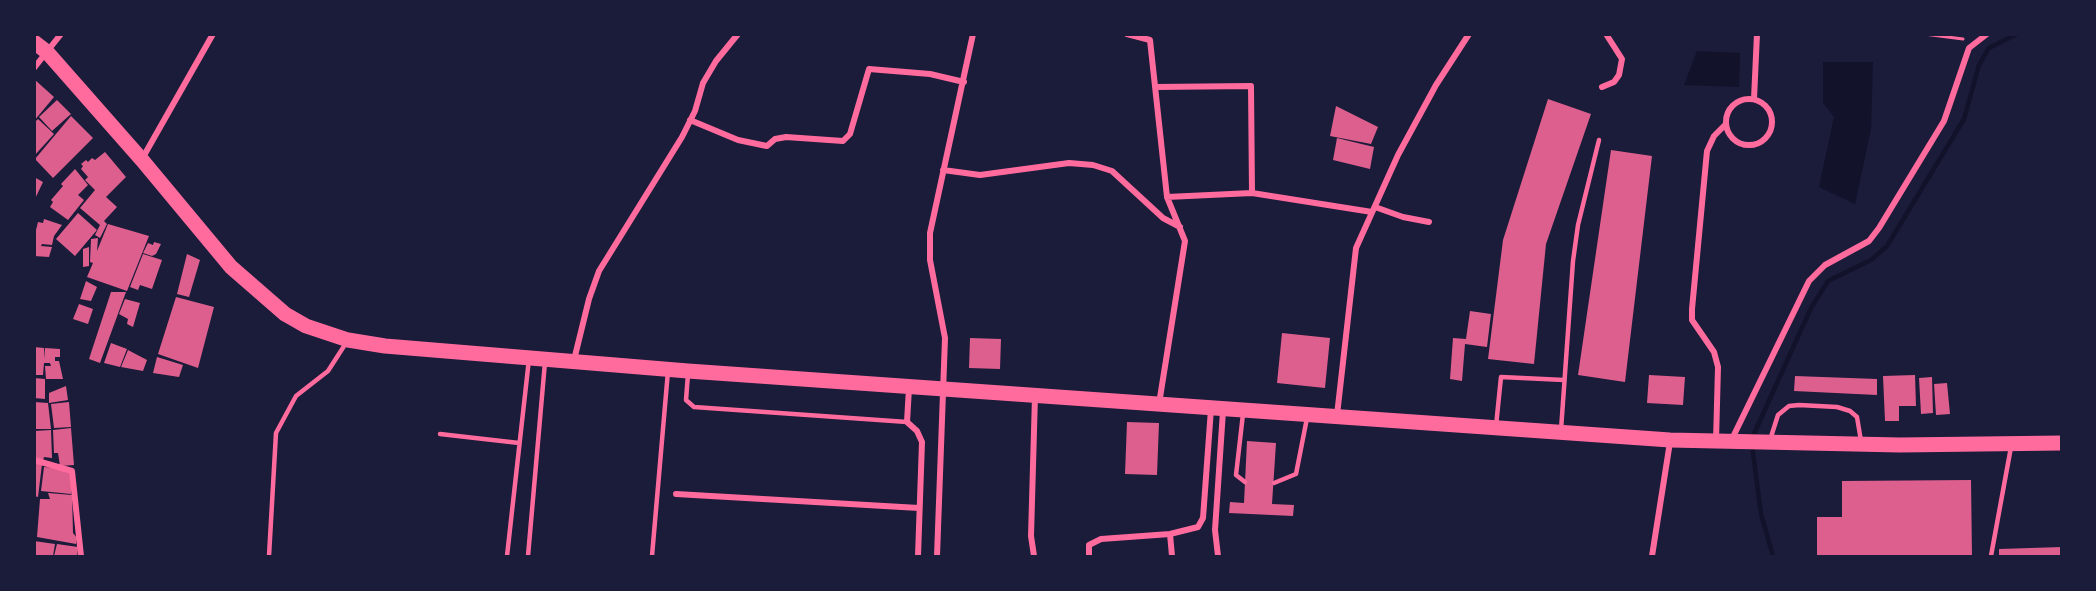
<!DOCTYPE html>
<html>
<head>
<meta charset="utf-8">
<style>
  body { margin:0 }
  #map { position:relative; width:2096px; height:591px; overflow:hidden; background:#1b1b3a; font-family:"Titillium Web",sans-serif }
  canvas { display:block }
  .frame { position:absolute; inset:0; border:36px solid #1b1b3a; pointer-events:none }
</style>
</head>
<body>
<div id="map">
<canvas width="2096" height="591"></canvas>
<div class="frame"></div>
</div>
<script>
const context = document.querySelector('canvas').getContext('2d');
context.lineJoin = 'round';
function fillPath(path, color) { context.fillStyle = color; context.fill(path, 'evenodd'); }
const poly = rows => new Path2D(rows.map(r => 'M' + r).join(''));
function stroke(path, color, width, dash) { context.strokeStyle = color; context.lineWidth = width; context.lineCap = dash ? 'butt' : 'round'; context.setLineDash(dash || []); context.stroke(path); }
fillPath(poly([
  [1697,51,1740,53,1739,87,1684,85],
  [1823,62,1873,62,1871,129,1855,204,1819,187,1834,117,1823,103]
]), '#12122b');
stroke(poly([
  [1773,556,1761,514,1752,445,1753,436,1811,308,1828,281,1871,260,1887,246,1964,119,1979,65,1989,48,2017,34]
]), '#12122b', 4.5);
fillPath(poly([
  [34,79,54,97,34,121,36,100],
  [1548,99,1591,114,1546,244,1534,364,1488,359,1503,240],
  [57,100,71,114,52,131,39,117],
  [1336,106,1378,127,1371,144,1330,136],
  [71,116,93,138,53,178,35,159],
  [38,119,54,134,34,156,34,123],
  [1337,138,1374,147,1370,169,1333,160],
  [1611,150,1652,156,1625,382,1578,375],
  [105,152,126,177,106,197,117,207,104,221,107,224,100,238,95,235,100,225,80,208,95,190,85,180,88,177,81,169,83,166,81,164,86,160,88,162,92,158,95,160],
  [75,169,88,185,78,195,84,200,68,220,50,207,53,202,51,200,63,186,61,184],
  [34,177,43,182,34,201],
  [78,213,97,230,75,256,56,239],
  [44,219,62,225,54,236,52,245,42,244,41,246,52,247,49,257,34,256,35,234,38,222,43,223],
  [108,224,149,236,127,291,87,277,93,263,90,262,91,239,98,238,97,251],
  [154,242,161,244,156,254,152,256,143,253,148,243,153,245],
  [89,247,89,266,83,267,83,249],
  [143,254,162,260,152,289,140,285,138,290,130,287],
  [187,254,200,260,189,297,177,294],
  [86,281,97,287,91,301,80,299],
  [111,292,126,292,100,363,89,359],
  [176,297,214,307,198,368,158,354],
  [125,299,140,303,133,327,127,324,128,319,119,314],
  [79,304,93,309,88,324,73,319],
  [1470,311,1491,314,1487,347,1465,344,1462,381,1450,379,1453,338,1466,339],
  [1282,333,1330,338,1325,388,1277,383],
  [970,338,1001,339,1000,369,969,368],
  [111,343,127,349,120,367,104,363],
  [34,347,44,348,44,359,45,348,60,349,60,357,55,357,55,361,59,361,63,379,46,379,45,366,51,366,50,363,44,363,43,375,35,375],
  [128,350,147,360,143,371,121,367],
  [157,357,183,365,179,377,153,373],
  [1649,375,1685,377,1683,405,1647,403],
  [1915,375,1916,406,1899,406,1899,421,1885,421,1883,376],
  [1795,376,1877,379,1877,395,1794,391],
  [1932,377,1933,413,1921,414,1919,378],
  [34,378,45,379,45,399,34,398],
  [1947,383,1950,414,1936,415,1934,384],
  [66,386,68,400,49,403,49,393],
  [34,402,48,403,51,429,34,429],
  [69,402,71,427,54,428,51,404],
  [1127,422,1159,423,1157,475,1125,474],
  [71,428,74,465,60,466,58,453,54,453,53,430],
  [51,430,52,458,44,457,43,461,34,459,34,431],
  [1247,441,1276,443,1272,504,1294,505,1293,516,1229,513,1230,502,1244,503],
  [34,463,42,464,38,497,34,496],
  [44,467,66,469,71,472,71,494,41,491],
  [1971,480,1972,556,1817,556,1817,517,1842,517,1842,481],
  [48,493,72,495,73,533,77,538,76,544,37,537,40,499,50,499],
  [34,541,55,544,53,556,34,556],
  [57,544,78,547,77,556,54,556],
  [2062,547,2062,556,1999,556,1999,549]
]), '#dd5f8e');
stroke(poly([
  [1924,34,1963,39]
]), '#ff6b9d', 3);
stroke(poly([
  [688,374,686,400,694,407,907,422],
  [1243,414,1236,475,1245,482],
  [1496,426,1501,377,1564,380],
  [1561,430,1573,261,1578,225,1599,140],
  [440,434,519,443],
  [1770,440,1778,415,1789,406,1799,405,1837,407,1850,411,1857,417,1861,441],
  [1274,483,1296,474,1307,418],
  [269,556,276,433,296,396,328,371,346,343],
  [507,556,529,359],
  [528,556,545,362],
  [652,556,668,371],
  [1991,556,2011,447]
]), '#ff6b9d', 4.5);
stroke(poly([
  [1127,34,1150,40,1167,197,1185,241,1159,404],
  [34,68,61,34],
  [1155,87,1251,86,1252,193],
  [1602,87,1614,82,1619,75,1622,59,1606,34],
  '1726 122a23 23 0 1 1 46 0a23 23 0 1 1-46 0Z',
  [1754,99,1757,34],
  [690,120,738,140,762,145,767,146,775,139,786,137,843,141,850,134,869,69,930,74,964,82],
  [142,159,213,34],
  [943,170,980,175,1069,163,1093,165,1112,171,1163,218,1180,227],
  [1167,197,1252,193,1372,212],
  [1375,207,1403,217,1429,222],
  [574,360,589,299,599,271,682,137,695,111,703,83,716,61,738,34],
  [909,388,907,422,917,431,922,442,918,556],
  [1337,415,1356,248,1398,155,1436,85,1469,34],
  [1716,441,1718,367,1714,352,1692,320,1692,309,1707,151,1714,136,1726,124],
  [1731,441,1809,281,1825,265,1869,241,1879,228,1944,121,1969,48,1987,34],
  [34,460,72,471,81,556],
  [676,494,919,508],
  [1170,534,1172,556],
  [937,556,945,338,930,260,930,233,973,34],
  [1034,556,1031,536,1035,396],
  [1089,556,1089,545,1101,539,1170,534,1198,527,1203,518,1211,409],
  [1218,556,1215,530,1223,411],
  [1652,556,1670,442]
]), '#ff6b9d', 6);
stroke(poly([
  [34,42,47,52,142,160,231,267,285,314,306,326,348,340,385,346,688,371,1670,440,1900,445,2062,443]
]), '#ff6b9d', 15);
</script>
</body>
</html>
